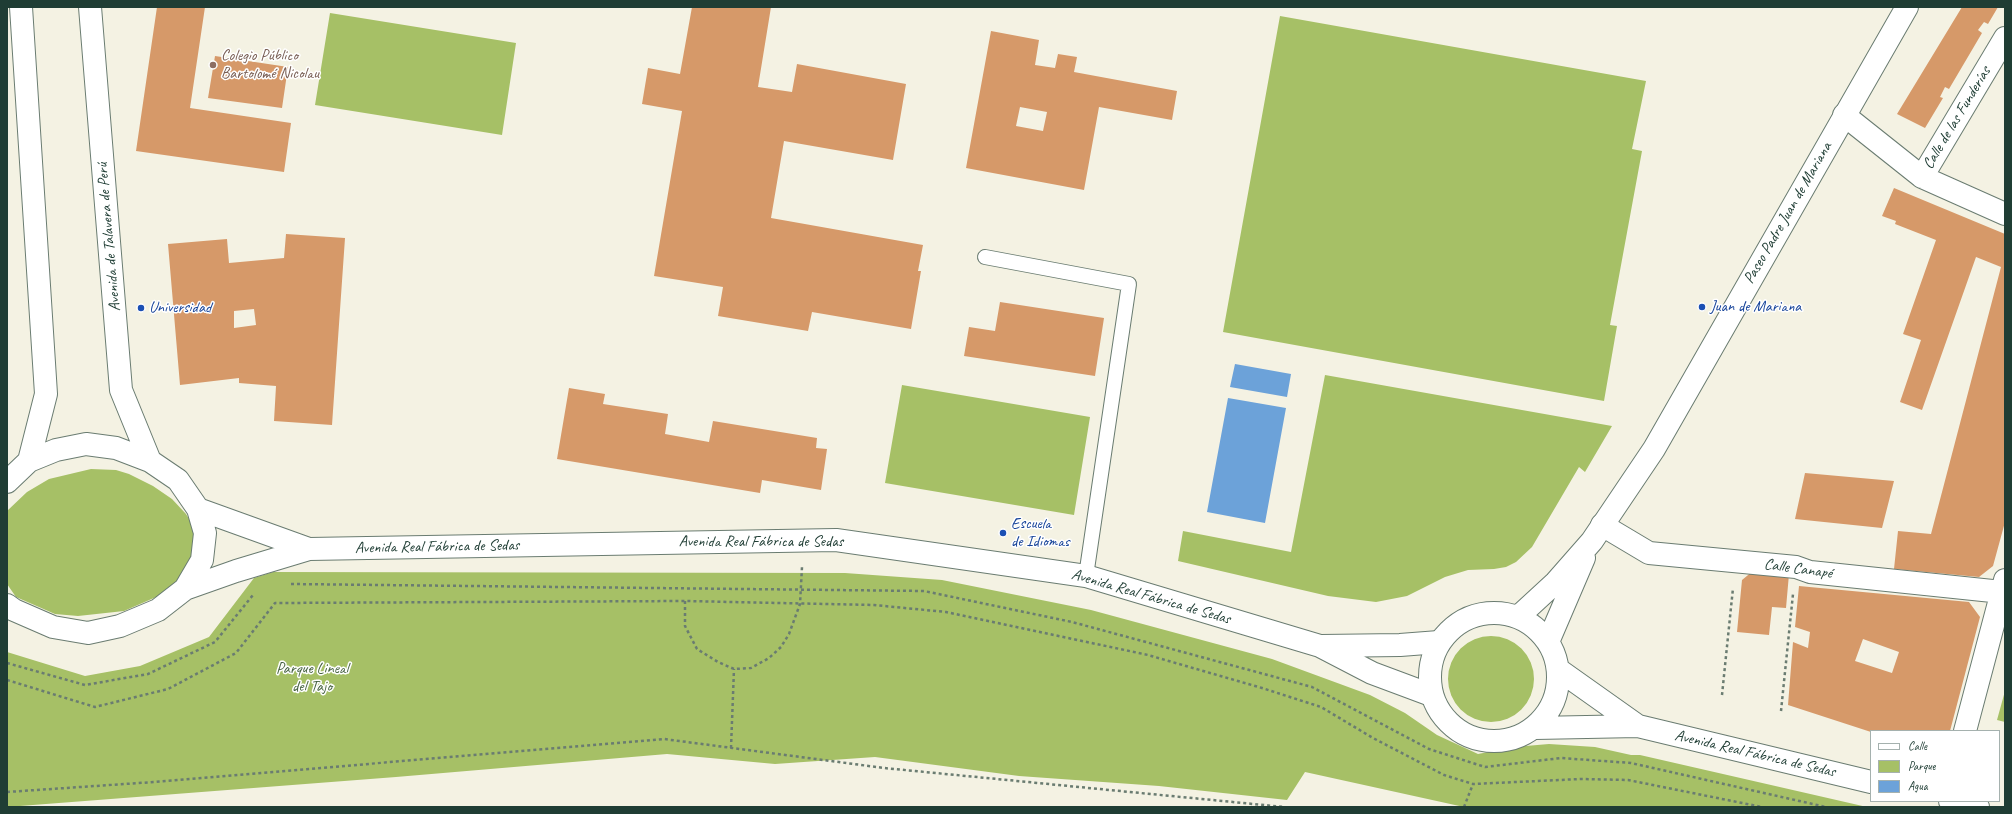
<!DOCTYPE html>
<html>
<head>
<meta charset="utf-8">
<style>
  body { margin:0 }
  #map { position:relative; width:2012px; height:814px; overflow:hidden; background:#f4f2e3; font-family:Caveat,sans-serif }
  canvas { display:block }
  .frame { position:absolute; inset:0; border:8px solid #1f3d34; pointer-events:none }
  .legend { position:absolute; left:1870px; top:730px; width:130px; height:72px; box-sizing:border-box; background:#fff; border:1px solid #a5b1ae; margin:0; padding:5px 7px; list-style:none; font-size:12px; color:#1f3d34 }
  .legend li { display:flex; align-items:center; gap:8px; height:20px }
  .legend b { width:20px; border:1px solid #a5b1ae }
</style>
</head>
<body>
<div id="map">
<canvas width="2012" height="814"></canvas>
<div class="frame"></div>
<ul class="legend">
<li><b style="height:5px;background:#fff"></b>Calle</li>
<li><b style="height:11px;background:#a6c066"></b>Parque</li>
<li><b style="height:11px;background:#6ca2d9"></b>Agua</li>
</ul>
</div>
<script>
const context = document.querySelector('canvas').getContext('2d');
context.lineJoin = 'round';
function fillPath(path, color) { context.fillStyle = color; context.fill(path, 'evenodd'); }
const poly = rows => new Path2D(rows.map(r => 'M' + r).join(''));
function stroke(path, color, width, dash) { context.strokeStyle = color; context.lineWidth = width; context.lineCap = dash ? 'butt' : 'round'; context.setLineDash(dash || []); context.stroke(path); }
function drawText(font, color, halo, rows, align = 'center') {
  context.font = font + ' Caveat,sans-serif'; context.lineWidth = 3; context.setLineDash([]); context.textBaseline = 'middle'; context.strokeStyle = halo; context.fillStyle = color; for (const [text, x, y, turn = 0] of rows) {
    context.save(); context.translate(x, y); context.rotate((+turn || 0) * Math.PI / 180); context.textAlign = isNaN(turn) ? turn : align; if (halo) context.strokeText(text, 0, 0); context.fillText(text, 0, 0); context.restore();
  }
}
fillPath(poly([
  [330,13,516,43,502,135,315,105],
  [1280,16,1646,81,1632,149,1642,151,1610,325,1617,326,1604,401,1223,332],
  [1325,375,1612,426,1585,472,1579,467,1532,547,1516,562,1506,567,1494,569,1468,570,1445,577,1407,596,1376,602,1328,596,1178,561,1183,531,1291,552],
  [902,385,1090,417,1074,515,885,483],
  [91,469,116,470,129,474,153,486,172,499,186,514,196,530,190,564,182,579,163,594,124,611,78,616,55,614,16,597,7,584,7,511,27,492,49,479],
  [273,572,845,573,942,580,1091,610,1272,659,1370,695,1405,713,1437,735,1478,754,1514,747,1549,744,1595,747,1631,755,1640,755,1867,807,1464,807,1305,772,1287,800,1159,786,1019,776,875,757,775,764,667,754,396,777,7,807,7,652,85,676,140,666,209,637,254,578],
  '1448 679a43 43 0 1 1 86 0a43 43 0 1 1-86 0Z',
  [2005,691,2005,722,1997,720]
]), '#a6c066');
fillPath(poly([
  [1235,364,1291,374,1287,397,1230,387],
  [1228,398,1286,408,1265,523,1207,512]
]), '#6ca2d9');
fillPath(poly([
  [157,7,205,7,190,108,291,123,284,172,136,151],
  [692,7,771,7,758,87,792,92,797,64,906,84,893,160,784,141,771,218,923,245,918,271,921,271,911,329,812,312,808,331,718,316,723,287,654,276,682,111,642,104,648,68,680,74],
  [1962,7,1998,7,1988,24,1984,22,1978,30,1982,33,1949,89,1945,87,1940,97,1943,98,1925,128,1897,114],
  [991,31,1039,40,1035,65,1055,68,1058,54,1077,57,1074,72,1177,91,1172,120,1099,107,1084,190,966,168],
  [1020,107,1047,112,1043,131,1016,126],
  [215,56,288,67,282,108,208,98],
  [1894,188,2005,234,2005,522,1993,566,1979,577,1894,569,1898,531,1931,534,2001,267,1976,257,1922,410,1900,402,1921,340,1903,334,1936,240,1895,224,1896,221,1882,216],
  [286,234,345,238,332,425,274,421,276,386,239,383,239,378,180,385,168,244,227,239,229,263,284,258],
  [254,309,256,325,234,328,234,311],
  [1000,302,1104,318,1095,376,964,356,969,327,995,331],
  [569,388,605,394,603,404,668,414,665,434,709,442,713,421,817,438,816,448,827,449,821,490,762,480,760,493,557,459],
  [1805,473,1894,481,1882,528,1795,519],
  [1753,571,1789,574,1786,608,1772,607,1769,635,1737,632,1742,580],
  [1799,586,1969,602,1980,617,1950,731,1871,732,1788,705,1793,642,1808,648,1810,632,1795,627],
  [1863,639,1899,652,1892,673,1855,661]
]), '#d69969');
const service = poly([
  [985,257,1129,284,1086,576]
]);
const minor = poly([
  [1844,115,1922,177,2005,214],
  [1922,177,2005,38],
  [1602,525,1649,553,1796,567,1810,572,2002,592],
  [1965,731,2005,580]
]);
const tertiary = poly([
  [21,7,46,394,29,461],
  [90,7,121,390,150,461],
  [7,482,29,461,56,450,86,444,116,448,150,461,178,480,198,509,205,533,202,560,185,589],
  [198,509,309,549],
  [7,605,14,610,53,627,88,633,120,626,158,610,185,589,236,571,309,549,836,540,1086,576,1320,646,1372,673,1431,695],
  [1321,646,1400,645,1439,642]
]);
const primary = poly([
  '1430 677a64 64 0 1 1 128 0a64 64 0 1 1-128 0Z',
  [1518,617,1556,582,1592,541,1654,449,1907,7],
  [1548,642,1584,558],
  [1559,670,1638,726],
  [1535,728,1638,726,1871,782],
  [1950,801,1978,807]
]);
stroke(service, '#6a7c71', 16);
stroke(minor, '#6a7c71', 24);
stroke(tertiary, '#6a7c71', 24);
stroke(primary, '#6a7c71', 24);
stroke(poly([
  [291,584,924,591,1072,622,1312,687,1429,749,1485,767,1561,758,1631,763,1826,807],
  [685,601,685,626,697,649,718,662,734,669,751,668,769,658,781,647,789,634,800,604,802,567],
  [7,663,85,685,148,674,215,642,253,595],
  [7,680,95,707,168,689,236,653,275,603,685,601,874,605,946,612,1148,655,1262,688,1321,707,1373,738,1444,775,1473,784,1581,779,1628,780,1762,807],
  [1722,695,1733,588],
  [1781,711,1793,594],
  [731,748,734,669],
  [7,792,154,782,664,739,884,768,1284,807],
  [1464,807,1473,784]
]), '#6a7c71', 2.5, [3, 3]);
stroke(service, '#fff', 14);
stroke(minor, '#fff', 22);
stroke(tertiary, '#fff', 22);
stroke(primary, '#fff', 22);
for (const [x, y, r, color] of [
  [213,65,4,"#8d6e63"],
  [1702,307,4,"#1a4fb4"],
  [141,308,4,"#1a4fb4"],
  [1003,533,4,"#1a4fb4"]
]) { const dot = new Path2D(); dot.arc(x, y, r, 0, 2 * Math.PI); context.fillStyle = color; context.fill(dot); stroke(dot, '#fff', 1.5); }
drawText('16px', '#785e54', '#fff', [
  ["Colegio Público",221,56],
  ["Bartolomé Nicolau",221,74]
], 'left');
drawText('16px', '#1f3d34', '#fff', [
  ["Calle de las Funderías",1957,118,-59],
  ["Paseo Padre Juan de Mariana",1788,213,-60],
  ["Avenida de Talavera de Perú",109,237,-95],
  ["Avenida Real Fábrica de Sedas",761,542],
  ["Avenida Real Fábrica de Sedas",437,547,-1],
  ["Calle Canapé",1798,569,8],
  ["Avenida Real Fábrica de Sedas",1151,597,16],
  ["Avenida Real Fábrica de Sedas",1755,754,13]
]);
drawText('16px', '#164399', '#fff', [
  ["Juan de Mariana",1710,307],
  ["Universidad",149,308],
  ["Escuela",1011,524],
  ["de Idiomas",1011,542]
], 'left');
drawText('16px', '#486443', '#fff', [
  ["Parque Lineal",312,669],
  ["del Tajo",312,687]
]);
</script>
</body>
</html>
